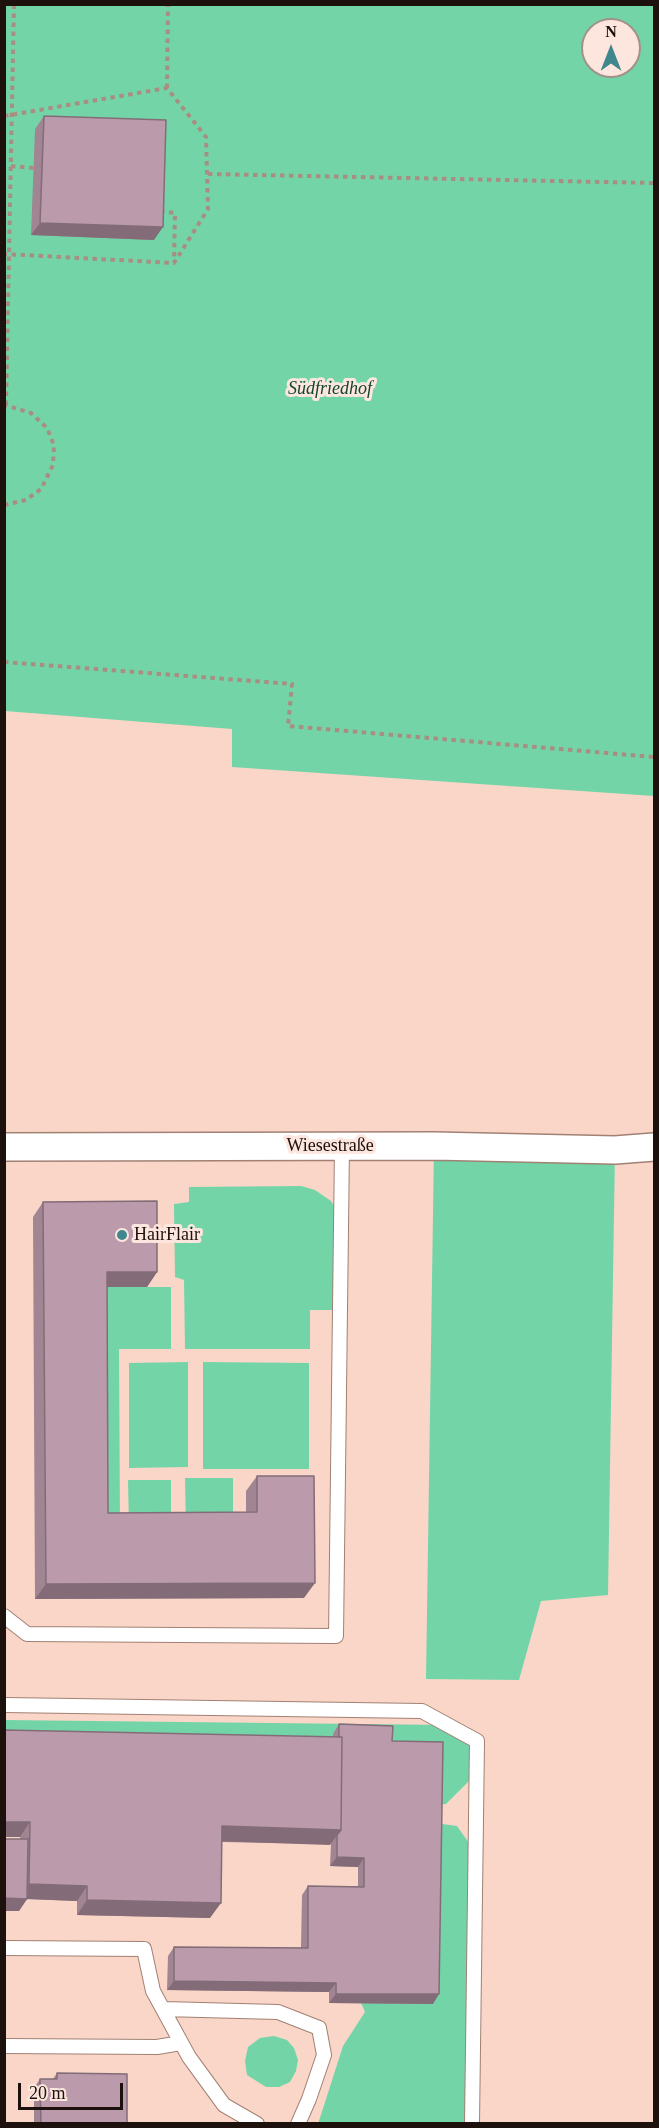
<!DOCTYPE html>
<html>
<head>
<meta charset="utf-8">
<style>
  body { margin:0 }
  #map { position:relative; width:659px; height:2128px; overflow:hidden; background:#f9d6c7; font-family:"Times New Roman",serif }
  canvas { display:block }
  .frame { position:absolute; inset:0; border:6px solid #1c110c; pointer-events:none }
  .north { position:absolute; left:581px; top:18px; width:60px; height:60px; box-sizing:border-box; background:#fce6de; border:2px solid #a2918a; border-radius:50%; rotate:0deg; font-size:16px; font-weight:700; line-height:24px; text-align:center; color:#1c110c }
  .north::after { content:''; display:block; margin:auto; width:21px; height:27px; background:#3f878d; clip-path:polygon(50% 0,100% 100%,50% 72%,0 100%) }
  .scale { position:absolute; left:18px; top:2083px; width:105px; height:27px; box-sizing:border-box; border:3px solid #1c110c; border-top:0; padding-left:8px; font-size:18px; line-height:21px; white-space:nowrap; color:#1c110c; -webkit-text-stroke:4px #fce6de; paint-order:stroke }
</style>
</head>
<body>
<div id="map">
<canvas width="659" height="2128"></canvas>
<div class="frame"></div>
<div class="north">N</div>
<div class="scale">20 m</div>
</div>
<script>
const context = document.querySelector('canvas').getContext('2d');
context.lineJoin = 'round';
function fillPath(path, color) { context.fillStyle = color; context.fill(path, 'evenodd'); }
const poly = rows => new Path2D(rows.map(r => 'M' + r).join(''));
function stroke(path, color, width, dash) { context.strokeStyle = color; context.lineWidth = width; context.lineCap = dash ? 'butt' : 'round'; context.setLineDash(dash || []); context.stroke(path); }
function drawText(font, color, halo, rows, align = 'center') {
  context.font = font + ' "Times New Roman",serif'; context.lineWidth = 6; context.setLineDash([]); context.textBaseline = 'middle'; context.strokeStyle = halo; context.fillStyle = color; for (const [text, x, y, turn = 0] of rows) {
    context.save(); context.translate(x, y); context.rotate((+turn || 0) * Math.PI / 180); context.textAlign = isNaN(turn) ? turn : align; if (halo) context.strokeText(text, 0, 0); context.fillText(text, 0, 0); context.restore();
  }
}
fillPath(poly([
  [4,5,654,5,654,796,232,767,232,729,5,711],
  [593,30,629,30,629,66,593,66],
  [434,1146,615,1150,608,1595,541,1601,519,1680,426,1679],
  [301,1186,315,1190,331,1201,340,1215,339,1310,310,1310,310,1349,185,1349,184,1280,175,1277,174,1204,189,1202,189,1187],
  [96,1287,171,1287,171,1349,119,1349,120,1528,98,1528],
  [188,1362,188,1467,129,1468,129,1363],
  [203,1362,309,1363,309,1469,203,1469],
  [185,1478,233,1478,233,1527,186,1528],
  [128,1480,171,1480,171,1528,129,1528],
  [5,1720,447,1725,477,1741,477,1773,446,1804,435,1805,333,1734,332,1752,5,1745],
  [435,1823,457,1826,476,1853,473,2100,464,2123,318,2124,343,2046,365,2012,361,2003],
  [274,2036,287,2040,294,2048,298,2060,296,2071,290,2082,279,2087,266,2087,247,2075,245,2061,248,2047,260,2038]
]), '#73d5a7');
const service = poly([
  [4,1616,27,1634,336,1636,342,1146],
  [4,1705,422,1711,477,1741,472,2124],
  [4,1948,144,1949,153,1991,189,2057,224,2105,257,2124],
  [163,2009,278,2012,319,2028,324,2055,309,2099,298,2124],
  [4,2046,157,2047,181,2043]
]);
const minor = poly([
  [4,1147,434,1146,615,1150,654,1147]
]);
stroke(service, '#a18174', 16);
stroke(minor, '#a18174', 30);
stroke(poly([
  [167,88,168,4],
  [4,116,167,88,206,137,208,209,174,263,4,254],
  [11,166,34,168],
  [208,174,654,183],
  [160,211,175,213,174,262],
  [6,405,14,4],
  [4,505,26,500,41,489,53,465,54,445,47,428,31,413,5,405],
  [4,662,292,684,288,726,654,757]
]), '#a88e82', 4, [4.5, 4.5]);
stroke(service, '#fff', 14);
stroke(minor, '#fff', 27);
fillPath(poly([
  [44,116,154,240,31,235,35,129],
  [43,1202,157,1272,147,1287,107,1287,108,1513,246,1512,246,1491,257,1476,304,1598,35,1599,33,1217],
  [339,1724,392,1741,433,2004,329,2003,329,1992,167,1990,168,1956,174,1947,301,1948,302,1895,308,1886,358,1886,358,1867,330,1866,331,1844,222,1842,210,1918,77,1915,77,1901,27,1899,19,1911,4,1911,4,1839,20,1839,20,1837,4,1730,333,1737,333,1734],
  [57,2073,127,2124,34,2124,34,2088,40,2079,53,2079]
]), '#a18593');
fillPath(poly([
  [40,223,163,227,154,240,31,235],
  [107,1272,157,1272,147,1287,96,1287],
  [315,1583,304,1598,35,1599,46,1584],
  [4,1822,30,1822,20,1837,4,1837],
  [222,1826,341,1830,330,1845,212,1841],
  [337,1857,364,1858,358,1867,330,1866],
  [29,1884,87,1886,77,1901,27,1899,19,1911,4,1911,4,1898,19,1899],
  [87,1900,221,1903,210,1918,77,1915],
  [174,1981,336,1983,329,1992,167,1990],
  [336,1994,439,1994,433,2004,329,2003]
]), '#836c78');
const building = poly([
  [44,116,166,120,163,227,40,223,44,116],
  [157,1201,157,1272,107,1272,108,1513,257,1512,257,1476,314,1476,315,1583,46,1584,43,1202,157,1201],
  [339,1724,393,1726,392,1741,443,1742,439,1994,336,1994,336,1983,174,1981,174,1947,308,1948,308,1886,364,1887,364,1858,337,1857,337,1835,341,1830,342,1737,339,1737,339,1724],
  [4,1730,342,1737,341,1830,222,1826,221,1903,87,1900,87,1886,29,1884,30,1822,4,1822,4,1730],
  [4,1839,28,1839,27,1899,4,1898,4,1839],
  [57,2073,127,2074,127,2124,41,2124,40,2079,57,2079,57,2073]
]);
fillPath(building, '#bb9bab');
stroke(building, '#836c78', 1.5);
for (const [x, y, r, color] of [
  [122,1235,6,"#3f878d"]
]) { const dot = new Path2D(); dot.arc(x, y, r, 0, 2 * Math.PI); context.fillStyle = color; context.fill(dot); stroke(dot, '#fce6de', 2); }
drawText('italic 18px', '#14442f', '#fce6de', [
  ["Südfriedhof",330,389]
]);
drawText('18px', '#1c110c', '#fce6de', [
  ["Wiesestraße",330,1146]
]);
drawText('18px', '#1c110c', '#fce6de', [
  ["HairFlair",134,1235]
], 'left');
</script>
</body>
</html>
